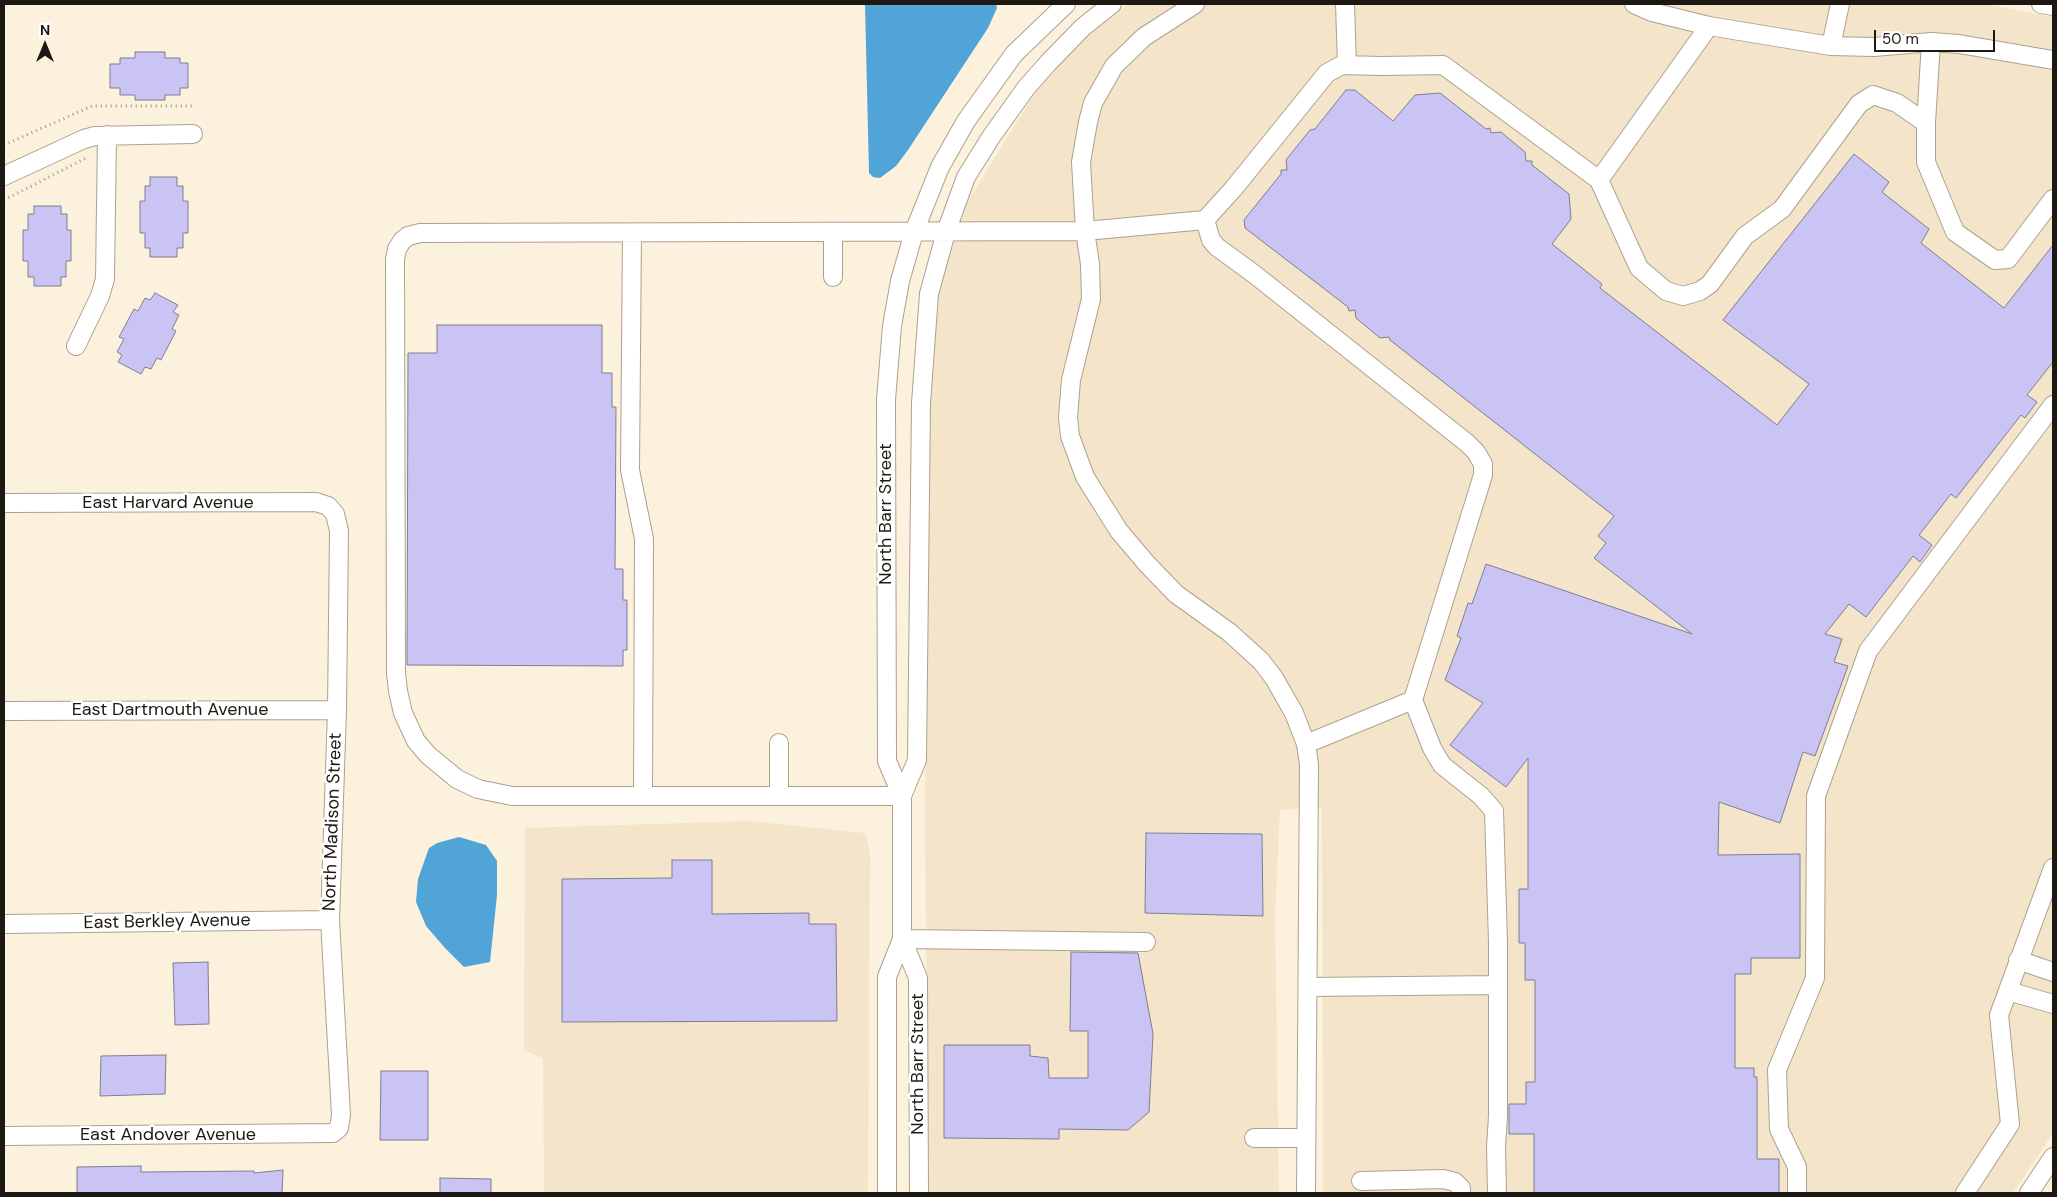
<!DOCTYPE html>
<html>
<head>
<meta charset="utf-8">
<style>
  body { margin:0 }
  #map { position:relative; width:2057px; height:1197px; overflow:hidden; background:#fcf1dc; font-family:"DM Sans",sans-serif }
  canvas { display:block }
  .frame { position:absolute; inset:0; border:5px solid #1d1912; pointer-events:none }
  .north { position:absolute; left:20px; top:20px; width:50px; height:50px; -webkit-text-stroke:4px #fff; paint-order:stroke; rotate:0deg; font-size:14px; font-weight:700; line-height:20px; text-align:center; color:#1d1912 }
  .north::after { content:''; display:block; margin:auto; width:18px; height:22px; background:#1d1912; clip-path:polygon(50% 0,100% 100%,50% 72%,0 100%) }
  .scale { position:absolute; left:1874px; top:30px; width:121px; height:22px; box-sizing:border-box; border:2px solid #1d1912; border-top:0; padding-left:6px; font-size:15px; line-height:18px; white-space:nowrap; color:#1d1912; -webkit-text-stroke:4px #fff; paint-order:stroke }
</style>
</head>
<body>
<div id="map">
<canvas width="2057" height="1197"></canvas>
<div class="frame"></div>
<div class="north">N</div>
<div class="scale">50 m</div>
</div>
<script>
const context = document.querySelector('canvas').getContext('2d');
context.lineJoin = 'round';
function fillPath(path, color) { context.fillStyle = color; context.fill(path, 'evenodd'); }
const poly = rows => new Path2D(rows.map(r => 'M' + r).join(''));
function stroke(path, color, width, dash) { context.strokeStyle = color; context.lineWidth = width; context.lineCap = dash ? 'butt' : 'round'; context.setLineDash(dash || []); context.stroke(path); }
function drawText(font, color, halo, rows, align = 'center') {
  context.font = font + ' "DM Sans",sans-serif'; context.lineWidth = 5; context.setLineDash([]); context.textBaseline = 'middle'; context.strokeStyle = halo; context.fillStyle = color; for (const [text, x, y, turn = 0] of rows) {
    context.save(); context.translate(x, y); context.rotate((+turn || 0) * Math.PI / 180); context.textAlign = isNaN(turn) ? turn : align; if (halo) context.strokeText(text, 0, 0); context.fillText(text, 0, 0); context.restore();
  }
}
fillPath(poly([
  [1128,4,1984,4,2053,17,2053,1133,2013,1193,1323,1193,1322,807,1280,810,1275,914,1279,1193,928,1193,925,806,928,341,936,292,968,201,1036,91,1082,39],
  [748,821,865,833,870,854,868,1193,544,1193,543,1058,524,1050,525,828]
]), '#f4e5ca');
fillPath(poly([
  [865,4,996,4,997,8,988,28,908,150,896,166,880,178,873,177,869,173],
  [459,837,486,845,497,861,497,895,490,962,464,967,445,948,426,926,416,902,418,879,429,848,437,843]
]), '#50a4d7');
const building = poly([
  [135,52,165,52,165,58,180,58,180,63,188,63,188,88,180,88,180,95,165,95,165,100,135,100,135,95,120,95,120,88,110,88,110,64,120,64,120,58,135,58,135,52],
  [1346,90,1355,90,1393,121,1415,95,1440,93,1486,129,1490,128,1491,133,1501,132,1525,152,1526,161,1532,161,1532,165,1569,194,1571,219,1552,244,1602,284,1600,288,1777,425,1809,384,1723,320,1854,154,1889,182,1882,192,1929,229,1921,243,2004,308,2053,245,2053,362,2027,395,2037,402,2025,418,2021,415,1956,498,1951,494,1919,535,1932,545,1920,562,1913,556,1866,617,1849,604,1825,634,1842,639,1834,662,1848,666,1815,756,1803,752,1780,823,1719,802,1718,855,1800,854,1800,958,1751,958,1751,974,1735,974,1735,1068,1754,1068,1754,1077,1757,1077,1757,1159,1779,1159,1779,1193,1534,1193,1534,1134,1509,1134,1509,1104,1526,1104,1526,1082,1535,1082,1535,980,1525,980,1525,943,1519,943,1519,889,1528,889,1528,758,1506,787,1450,745,1483,703,1445,680,1461,638,1457,636,1468,603,1472,604,1486,564,1692,634,1594,558,1606,543,1598,536,1614,516,1390,340,1389,337,1380,338,1356,318,1355,310,1349,311,1348,307,1245,228,1244,220,1281,174,1281,170,1287,170,1286,160,1310,130,1315,129,1346,90],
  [150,177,177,177,177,186,183,186,183,201,188,201,188,233,183,233,183,248,177,248,177,257,150,257,150,248,145,248,145,233,140,233,140,201,145,201,145,186,150,186,150,177],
  [34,206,61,206,61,214,67,214,67,230,71,230,71,261,66,261,66,277,61,277,61,286,34,286,34,277,28,277,28,261,23,261,23,230,28,230,28,214,34,214,34,206],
  [155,293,178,305,173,312,179,315,172,329,176,331,161,360,157,358,151,369,145,367,141,374,118,362,122,355,117,352,124,339,119,337,134,309,138,311,145,298,150,300,155,293],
  [437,325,602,325,602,373,612,373,612,407,616,407,615,569,623,569,623,600,627,600,627,650,623,650,623,666,407,665,408,353,437,353,437,325],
  [1146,833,1262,834,1263,916,1145,913,1146,833],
  [672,860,712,860,712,914,809,913,809,924,836,924,837,1021,562,1022,562,879,672,878,672,860],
  [1071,952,1138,953,1153,1034,1149,1112,1128,1130,1059,1129,1059,1139,944,1138,944,1045,1030,1045,1030,1056,1048,1058,1049,1078,1088,1078,1088,1031,1070,1031,1071,952],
  [208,962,209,1024,175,1025,173,963,208,962],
  [166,1055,165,1094,100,1096,101,1056,166,1055],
  [381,1071,428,1071,428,1140,380,1140,381,1071],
  [141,1166,141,1172,254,1171,254,1173,283,1170,282,1193,77,1193,77,1167,141,1166],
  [440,1178,491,1179,491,1193,440,1193,440,1178]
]);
fillPath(building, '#cac4f4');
stroke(building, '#7f7d90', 1);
const minor = poly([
  [1195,4,1144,37,1114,66,1093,103,1088,122,1081,162,1085,231,1090,264,1091,299,1071,380,1068,417,1070,436,1085,477,1119,531,1147,564,1176,594,1229,632,1261,661,1274,678,1294,713,1306,744,1309,764,1306,1193],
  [1345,4,1347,65],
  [1634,4,1652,12,1709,26,1831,46,1874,47,1931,42,1959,44,2053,60],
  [2041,4,2053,6],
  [1831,46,1840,4],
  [1926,123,1931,42],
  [4,176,84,139,95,136,193,134],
  [1599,180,1709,26],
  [1205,220,1211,240,1217,247,1254,274,1467,443,1476,452,1483,464,1483,475,1413,700,1432,748,1442,765,1481,796,1494,811,1498,943,1498,1116,1496,1147,1497,1193],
  [632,233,630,470,644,539,643,796],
  [833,233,833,277],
  [76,346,100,296,105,279,107,135],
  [4,503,316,502,328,506,335,514,339,531,337,710,330,920,341,1115,339,1128,333,1133,4,1136],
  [4,711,337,710],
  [1306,744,1413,700],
  [779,796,779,743],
  [902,796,512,796,478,789,457,779,428,755,416,741,403,713,398,691,396,673,395,259,397,249,402,241,408,236,420,233,1085,231,1205,220,1234,188,1327,73,1342,65,1382,66,1443,65,1599,180,1639,268,1666,291,1683,296,1700,291,1710,284,1745,236,1782,209,1859,104,1873,95,1897,103,1926,123,1926,162,1955,232,1995,260,2008,259,2053,199],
  [902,796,887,761,886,400,892,326,900,281,914,232,940,167,966,121,1014,54,1066,4],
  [4,924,330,920],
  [902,939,918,978,919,1193],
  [902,939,1146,942],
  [2018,960,2053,972],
  [1308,987,1498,985],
  [2008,991,2053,1004],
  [1254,1138,1306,1138],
  [1361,1181,1443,1179,1455,1182,1461,1188,1461,1193],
  [887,1193,887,977,902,939,902,796,917,760,921,403,929,294,946,232,966,177,991,137,1026,88,1048,63,1083,27,1112,4],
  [1797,1193,1797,1167,1779,1129,1777,1070,1815,978,1816,796,1868,651,2053,405],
  [1965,1193,2010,1124,1999,1015,2053,868],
  [2029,1193,2053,1157]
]);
stroke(minor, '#aca18e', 20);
stroke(poly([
  [4,145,92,106,193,106],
  [4,200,86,158]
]), '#9f9788', 3, [1, 4]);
stroke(minor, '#fff', 18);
drawText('18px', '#1d1912', '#fff', [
  ["East Harvard Avenue",168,503],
  ["North Barr Street",886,514,-90],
  ["East Dartmouth Avenue",170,710],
  ["North Madison Street",333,822,-88],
  ["East Berkley Avenue",167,922,-1],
  ["North Barr Street",918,1064,-90],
  ["East Andover Avenue",168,1135]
]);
</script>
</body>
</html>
